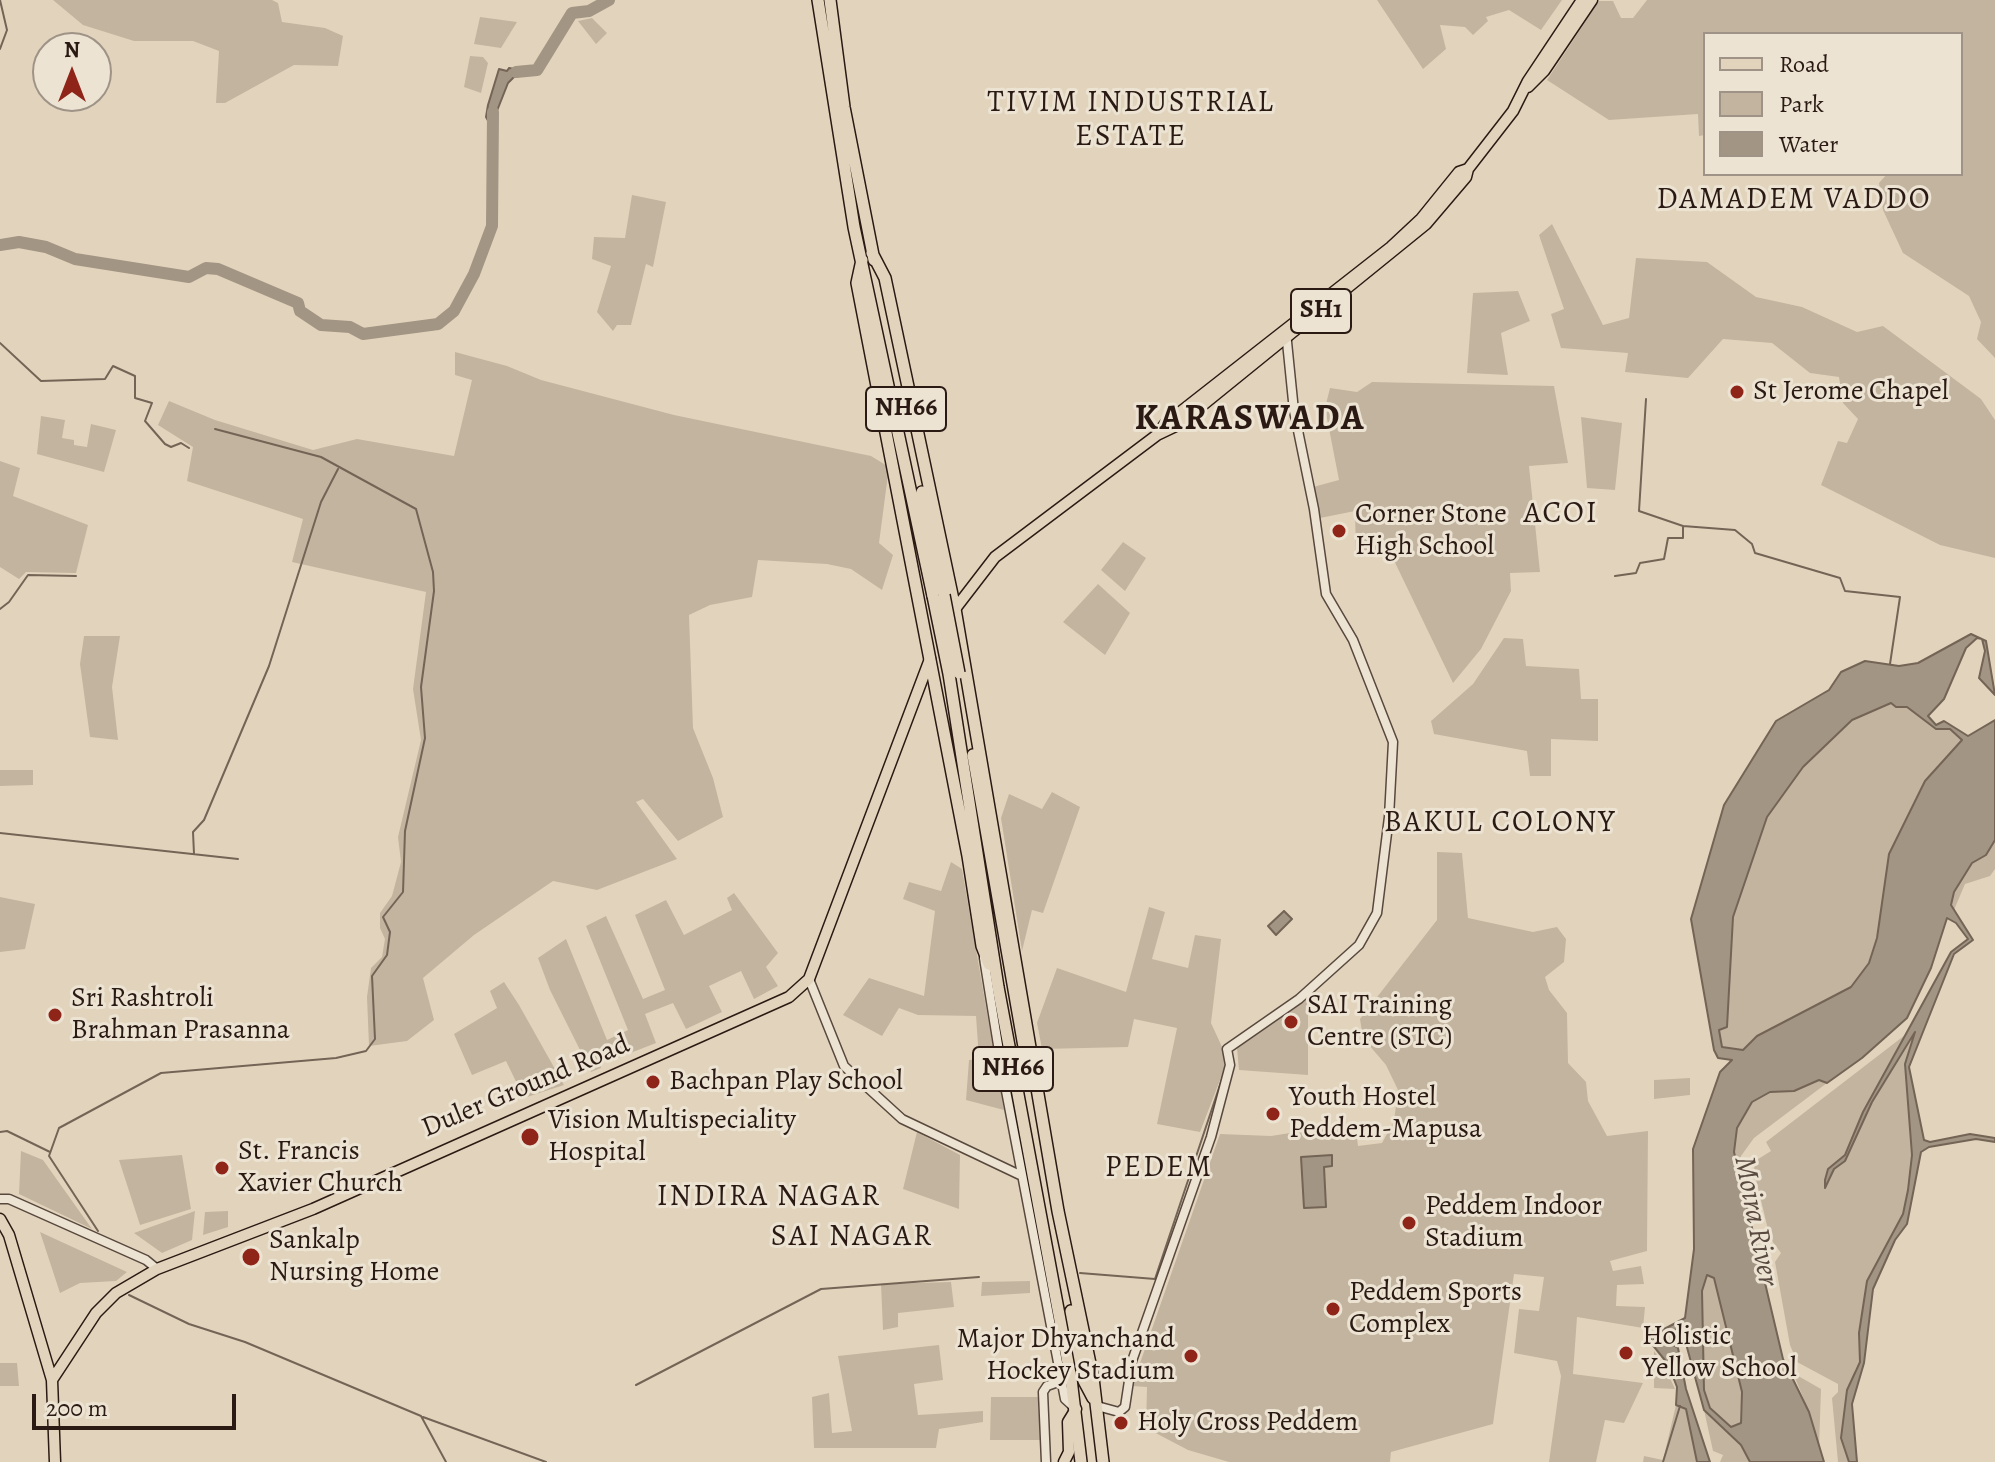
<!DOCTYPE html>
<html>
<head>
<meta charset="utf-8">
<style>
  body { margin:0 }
  #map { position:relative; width:1995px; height:1462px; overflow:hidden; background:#e2d4bc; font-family:Alegreya,serif }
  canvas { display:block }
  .legend { position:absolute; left:1703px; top:32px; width:260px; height:144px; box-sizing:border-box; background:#ece3d3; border:2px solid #9e9386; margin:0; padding:10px 14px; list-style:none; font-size:24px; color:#2a1a13 }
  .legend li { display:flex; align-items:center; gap:16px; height:40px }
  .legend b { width:40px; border:2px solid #9e9386 }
  .north { position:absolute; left:32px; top:32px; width:80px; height:80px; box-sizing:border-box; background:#ece3d3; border:2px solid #9e9386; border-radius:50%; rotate:0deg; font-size:22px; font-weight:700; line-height:32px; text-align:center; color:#2a1a13 }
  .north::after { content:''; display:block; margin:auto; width:28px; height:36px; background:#8f2418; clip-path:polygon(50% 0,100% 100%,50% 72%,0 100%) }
  .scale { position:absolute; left:32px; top:1394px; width:204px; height:36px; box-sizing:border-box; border:4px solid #2a1a13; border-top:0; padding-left:10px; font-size:24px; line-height:28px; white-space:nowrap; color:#2a1a13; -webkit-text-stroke:6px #ece3d3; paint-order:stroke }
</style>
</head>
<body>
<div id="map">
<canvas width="1995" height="1462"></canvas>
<ul class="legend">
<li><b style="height:10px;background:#e2d4bc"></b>Road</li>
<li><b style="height:22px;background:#c3b49f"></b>Park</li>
<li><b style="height:22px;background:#a39583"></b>Water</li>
</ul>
<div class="north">N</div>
<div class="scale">200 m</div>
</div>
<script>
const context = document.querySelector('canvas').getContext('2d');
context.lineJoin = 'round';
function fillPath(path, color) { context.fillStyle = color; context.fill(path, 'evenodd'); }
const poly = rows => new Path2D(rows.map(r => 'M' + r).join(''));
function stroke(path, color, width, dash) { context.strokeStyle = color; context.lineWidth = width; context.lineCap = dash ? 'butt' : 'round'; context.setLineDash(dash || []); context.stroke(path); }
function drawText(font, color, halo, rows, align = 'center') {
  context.font = font + ' Alegreya,serif'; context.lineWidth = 6; context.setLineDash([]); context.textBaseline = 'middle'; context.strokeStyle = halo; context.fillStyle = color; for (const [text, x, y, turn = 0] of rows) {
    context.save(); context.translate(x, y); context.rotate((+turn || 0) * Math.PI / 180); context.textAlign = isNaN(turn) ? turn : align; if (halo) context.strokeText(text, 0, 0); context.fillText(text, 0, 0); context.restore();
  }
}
fillPath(poly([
  [53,0,272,0,278,3,282,22,325,28,343,36,338,66,294,65,225,103,216,103,219,51,193,41,134,41,83,25],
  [1377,0,1562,0,1541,30,1509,10,1486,17,1488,21,1473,35,1465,27,1440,25,1446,49,1423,69],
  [1647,0,1995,0,1995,358,1977,339,1981,322,1969,296,1903,253,1883,210,1879,183,1887,174,1961,174,1961,34,1705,34,1705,135,1699,136,1698,114,1609,120,1547,80,1599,1,1613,1,1621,18,1633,18],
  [480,17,517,22,501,48,474,44],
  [592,18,607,33,596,44,578,21],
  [470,56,483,57,488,63,481,93,464,87],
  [632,195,666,202,653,267,646,264,631,325,617,325,613,331,597,312,611,266,592,259,594,237,625,238],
  [1552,224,1603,325,1629,318,1636,258,1707,262,1756,297,1802,307,1857,332,1883,326,1981,399,1995,420,1995,558,1940,545,1821,485,1838,441,1847,443,1858,419,1843,403,1839,377,1810,373,1772,343,1723,339,1688,378,1625,372,1628,353,1561,348,1551,314,1564,309,1539,235],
  [1518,291,1530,321,1501,333,1508,375,1467,373,1473,293],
  [455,352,507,366,541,380,674,415,871,456,889,467,879,543,893,555,882,590,851,569,827,564,758,560,752,597,710,605,689,615,693,728,713,778,723,817,678,841,643,799,636,802,677,859,597,890,553,881,474,935,423,978,434,1020,407,1041,369,1046,367,997,371,968,382,957,385,939,380,928,380,913,392,896,401,862,398,837,421,740,413,689,426,592,292,562,303,519,187,481,193,447,158,425,169,401,215,420,313,450,357,439,454,456,472,380,455,375],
  [1372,382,1554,386,1568,463,1529,466,1540,572,1510,573,1511,591,1481,649,1453,683,1388,548,1356,555,1355,511,1320,518,1313,487,1339,480,1325,408,1330,388,1357,392],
  [41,416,65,420,62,438,74,440,74,445,87,447,91,424,116,430,104,472,37,454],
  [1581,417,1622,423,1615,490,1587,488],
  [0,461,20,468,13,496,88,525,76,573,26,572,19,579,0,567],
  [1123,542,1146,558,1125,591,1101,570],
  [1098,584,1130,613,1105,655,1063,622],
  [84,636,120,636,112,687,118,740,90,737,80,664],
  [1504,638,1523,639,1526,666,1579,669,1581,699,1598,699,1598,741,1551,739,1551,776,1530,776,1527,751,1434,734,1431,721,1473,684],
  [1891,703,1896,707,1907,707,1936,729,1950,729,1963,740,1925,781,1889,854,1877,938,1869,963,1851,987,1757,1036,1743,1050,1721,1047,1719,1029,1727,1027,1733,917,1767,817,1803,767,1852,720],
  [0,770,33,770,33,785,0,786],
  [1052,792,1080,807,1043,913,1032,910,1022,951,1001,818,1009,794,1042,809],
  [1995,840,1995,869,1990,876,1965,884,1954,910,1951,905,1954,892,1972,863,1986,855],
  [1437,852,1462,853,1468,918,1533,932,1557,927,1566,939,1564,962,1545,977,1549,990,1567,1013,1568,1063,1586,1082,1588,1101,1607,1136,1648,1131,1647,1251,1610,1261,1613,1271,1641,1266,1644,1284,1617,1285,1616,1306,1645,1307,1643,1328,1577,1317,1573,1374,1643,1383,1624,1423,1605,1420,1596,1462,1549,1462,1561,1376,1557,1361,1514,1353,1519,1309,1539,1311,1544,1277,1514,1274,1493,1424,1391,1452,1390,1462,1229,1462,1188,1450,1146,1428,1147,1387,1132,1386,1220,1134,1271,1136,1328,1127,1357,1138,1358,1146,1382,1143,1394,1121,1398,1090,1386,1065,1363,1038,1360,1019,1437,920],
  [951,862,962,869,1004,1110,966,1100,969,1060,979,1059,976,1016,918,1015,899,1008,882,1036,843,1015,869,978,924,996,935,911,903,899,909,882,941,891],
  [734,893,778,953,766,967,778,986,754,999,741,971,709,986,722,1012,686,1029,673,1003,645,1014,656,1043,615,1059,611,1050,599,1057,601,1068,591,1072,550,990,538,958,566,939,607,1040,628,1030,586,926,606,916,643,999,665,990,635,915,666,900,684,935,732,910,727,898],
  [0,897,35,904,25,949,0,952],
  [1149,907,1165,912,1152,959,1188,968,1195,935,1221,939,1211,1023,1223,1049,1225,1067,1200,1132,1157,1124,1177,1028,1134,1019,1128,1047,1042,1049,1037,1023,1057,968,1126,992],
  [504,982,519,1005,564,1085,524,1098,506,1061,472,1075,454,1034,497,1008,490,991],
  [1308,999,1308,1075,1239,1070,1237,1048],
  [1916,1033,1905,1064,1912,1155,1908,1190,1903,1214,1867,1281,1859,1333,1860,1362,1855,1370,1841,1438,1849,1462,1838,1462,1832,1398,1838,1392,1838,1384,1797,1362,1790,1345,1775,1262,1781,1253,1770,1238,1754,1171,1755,1161,1771,1151,1766,1142,1905,1035,1863,1112,1845,1155,1828,1169,1826,1185,1834,1169,1845,1161,1872,1102],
  [1690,1078,1690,1095,1654,1099,1654,1080],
  [1819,1080,1827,1083,1754,1138,1741,1156,1738,1169,1734,1152,1737,1128,1752,1102,1770,1092,1794,1091],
  [917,1132,960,1155,959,1209,903,1189],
  [21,1151,43,1160,92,1229,19,1194],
  [182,1155,191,1209,140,1225,119,1160],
  [195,1211,192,1240,162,1253,134,1233],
  [228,1211,228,1227,203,1235,205,1212],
  [40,1232,127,1272,116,1281,80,1283,60,1293],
  [1707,1275,1714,1278,1742,1392,1740,1423,1731,1427,1710,1408,1704,1390,1702,1291],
  [1030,1281,1030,1293,981,1296,982,1282],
  [951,1282,954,1307,898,1313,898,1327,883,1330,881,1284],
  [939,1345,943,1380,914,1384,918,1415,983,1411,983,1422,939,1429,936,1448,814,1448,812,1397,829,1393,832,1433,852,1431,838,1356],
  [1654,1351,1664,1365,1675,1389,1654,1388],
  [0,1363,17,1363,19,1386,0,1386],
  [1793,1373,1821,1389,1819,1447,1809,1412],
  [991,1397,1038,1397,1040,1440,990,1440],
  [1676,1405,1686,1408,1697,1462,1643,1462,1644,1456,1663,1460],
  [1704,1410,1741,1445,1750,1462,1720,1462,1723,1455,1713,1451]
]), '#c3b49f');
const water = poly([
  [509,68,536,73,514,77,508,83,491,126,486,117,488,105,499,69,507,71,509,68],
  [1971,634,1986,641,1995,695,1979,678,1985,651,1982,639,1977,638,1966,648,1944,699,1928,716,1936,725,1944,721,1968,736,1995,720,1995,840,1986,855,1972,863,1954,892,1951,905,1973,940,1954,954,1909,1067,1924,1140,1930,1142,1970,1134,1995,1138,1995,1142,1976,1139,1929,1147,1921,1152,1907,1224,1895,1240,1873,1289,1864,1363,1852,1404,1857,1462,1849,1462,1841,1438,1847,1390,1860,1362,1859,1333,1867,1281,1903,1214,1908,1190,1912,1155,1905,1064,1915,1032,1872,1102,1845,1161,1834,1169,1825,1188,1825,1180,1828,1169,1845,1155,1863,1112,1951,952,1968,939,1956,923,1947,918,1931,968,1907,1018,1862,1058,1827,1083,1819,1080,1794,1091,1770,1092,1752,1102,1737,1128,1734,1152,1783,1359,1809,1412,1824,1462,1750,1462,1741,1445,1704,1410,1682,1329,1664,1331,1656,1334,1653,1343,1656,1346,1670,1343,1678,1348,1686,1389,1710,1462,1697,1462,1686,1409,1676,1405,1677,1387,1668,1364,1651,1343,1651,1336,1685,1318,1694,1249,1693,1149,1720,1072,1732,1060,1718,1058,1714,1050,1691,919,1724,805,1776,721,1829,690,1841,672,1865,661,1899,666,1918,663,1971,634],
  [1891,703,1896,707,1907,707,1936,729,1950,729,1962,740,1925,781,1889,854,1877,938,1869,963,1851,987,1757,1036,1743,1050,1722,1047,1719,1030,1727,1027,1733,917,1767,817,1803,767,1852,720,1891,703],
  [1707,1275,1714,1278,1742,1392,1741,1423,1731,1427,1710,1408,1704,1390,1702,1291,1707,1275],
  [1284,911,1292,919,1276,935,1268,926,1284,911],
  [1332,1155,1332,1166,1324,1167,1326,1207,1304,1208,1301,1157,1332,1155]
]);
fillPath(water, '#a39583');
stroke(water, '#736456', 2);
stroke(poly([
  [0,49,7,30,0,0],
  [0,343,41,381,105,379,113,366,135,376,135,398,152,403,145,421,165,444,171,447,181,443,189,448],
  [1646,399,1639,511,1683,526],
  [1615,576,1636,573,1640,563,1664,559,1668,538,1683,538,1683,526,1735,530,1752,544,1755,553,1840,578,1845,591,1900,597,1890,664],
  [0,609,9,602,28,575,76,576],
  [0,833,238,859],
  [194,854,193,832,204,820,269,666,321,502,338,469],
  [0,1132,7,1131,50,1152],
  [98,1231,49,1156,59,1128,161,1073,336,1058,366,1051,375,1039,372,976,387,955,390,932,383,917,403,892,405,831,425,738,421,687,434,591,433,572,416,509,321,457,215,429],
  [1080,1273,1155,1279,1224,1073],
  [129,1295,189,1324,245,1342,421,1416,446,1462],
  [636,1385,821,1289,979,1277],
  [423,1417,546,1462],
  [1663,1462,1680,1406]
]), '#736456', 2);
stroke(poly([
  [516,72,537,70,572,13,589,11,609,0],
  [0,245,19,242,46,247,75,259,189,277,206,268,218,269,298,303,300,311,321,325,350,327,363,334,438,324,454,311,474,274,492,226,493,112]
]), '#a39583', 12);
const minor = poly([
  [984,958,1002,1070,1065,1399,1076,1409],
  [809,979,844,1066,902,1119,1022,1176],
  [0,1199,9,1199,146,1260,157,1269],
  [1097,1406,1119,1412,1125,1407,1132,1361,1211,1137,1230,1065,1227,1049,1299,999,1359,945,1377,913,1389,817,1393,742,1353,640,1326,594,1314,509,1294,411,1286,332],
  [1046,1462,1043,1392,1047,1386,1061,1381]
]);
const major = poly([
  [1528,87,1544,71,1592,0],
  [1157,435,1165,424,1391,247,1421,219,1459,172,1468,169],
  [955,609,995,557,1157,435,1178,425,1426,224,1466,177,1468,169,1513,111,1528,81,1582,0],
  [0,1219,9,1235,52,1380],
  [55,1462,52,1380,96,1313,116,1293,157,1269,313,1209,789,997,809,979,930,659],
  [1064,1462,1069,1452,1068,1422,1076,1409]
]);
const highway = poly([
  [818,0,854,227,933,596],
  [830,0,844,107,874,260],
  [872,253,885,278,955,609,1058,1211,1093,1378,1103,1462],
  [862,260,857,283,968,856,982,946,989,964],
  [922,492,944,595],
  [949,674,998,987,1071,1379,1081,1462],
  [973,755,1030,1081],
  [1071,1311,1084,1381,1093,1398]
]);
stroke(minor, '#58483d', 11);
stroke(major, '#2a1a13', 13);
stroke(highway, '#2a1a13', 14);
stroke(minor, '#ece3d3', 8);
stroke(major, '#e2d4bc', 10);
stroke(highway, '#e2d4bc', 11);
const highwayBridge = poly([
  [944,595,959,673],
  [933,596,949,674]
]);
stroke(highwayBridge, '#2a1a13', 14, []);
stroke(highwayBridge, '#e2d4bc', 11);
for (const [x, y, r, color] of [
  [1737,392,8,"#8f2418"],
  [1339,531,8,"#8f2418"],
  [55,1015,8,"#8f2418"],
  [1291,1022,8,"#8f2418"],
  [653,1082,8,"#8f2418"],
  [1273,1114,8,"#8f2418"],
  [530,1137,10,"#8f2418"],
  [222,1168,8,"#8f2418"],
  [1409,1223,8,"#8f2418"],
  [251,1257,10,"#8f2418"],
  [1333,1309,8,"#8f2418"],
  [1626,1353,8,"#8f2418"],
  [1191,1356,8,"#8f2418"],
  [1121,1423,8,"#8f2418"]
]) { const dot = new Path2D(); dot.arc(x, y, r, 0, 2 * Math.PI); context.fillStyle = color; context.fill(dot); stroke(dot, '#ece3d3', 3); }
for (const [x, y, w] of [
  [1321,311,60],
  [906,409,80],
  [1013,1069,80]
]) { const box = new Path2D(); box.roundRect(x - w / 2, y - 22, w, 44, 6); context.fillStyle = '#ece3d3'; context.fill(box); stroke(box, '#2a1a13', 2); }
drawText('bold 26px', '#2a1a13', null, [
  ["SH1",1321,311],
  ["NH66",906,409],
  ["NH66",1013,1069]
]);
drawText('28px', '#2a1a13', '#ece3d3', [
  ["St Jerome Chapel",1753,392],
  ["Corner Stone",1355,515],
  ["High School",1355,547],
  ["Sri Rashtroli",71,999],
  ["Brahman Prasanna",71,1031],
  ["SAI Training",1307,1006],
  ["Centre (STC)",1307,1038],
  ["Bachpan Play School",669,1082],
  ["Youth Hostel",1289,1098],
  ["Peddem-Mapusa",1289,1130],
  ["Vision Multispeciality",548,1121],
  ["Hospital",548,1153],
  ["St. Francis",238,1152],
  ["Xavier Church",238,1184],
  ["Peddem Indoor",1425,1207],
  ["Stadium",1425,1239],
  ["Sankalp",269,1241],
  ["Nursing Home",269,1273],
  ["Peddem Sports",1349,1293],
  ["Complex",1349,1325],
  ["Holistic",1642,1337],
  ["Yellow School",1642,1369],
  ["Major Dhyanchand",1175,1340,"right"],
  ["Hockey Stadium",1175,1372,"right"],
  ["Holy Cross Peddem",1137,1423]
], 'left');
drawText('28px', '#2a1a13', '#ece3d3', [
  ["Duler Ground Road",526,1087,-23]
]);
context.letterSpacing = '2px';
drawText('30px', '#2a1a13', '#ece3d3', [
  ["TIVIM INDUSTRIAL",1131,104],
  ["ESTATE",1131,138],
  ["DAMADEM VADDO",1794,201],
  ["ACOI",1561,515],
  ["BAKUL COLONY",1500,824],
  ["PEDEM",1159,1169],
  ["INDIRA NAGAR",769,1198],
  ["SAI NAGAR",852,1238]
]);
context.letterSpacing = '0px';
drawText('italic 30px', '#5a4b40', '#ece3d3', [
  ["Moira River",1755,1221,79]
]);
context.letterSpacing = '2px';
drawText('bold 36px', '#2a1a13', '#ece3d3', [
  ["KARASWADA",1250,420]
]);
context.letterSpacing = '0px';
</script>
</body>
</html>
